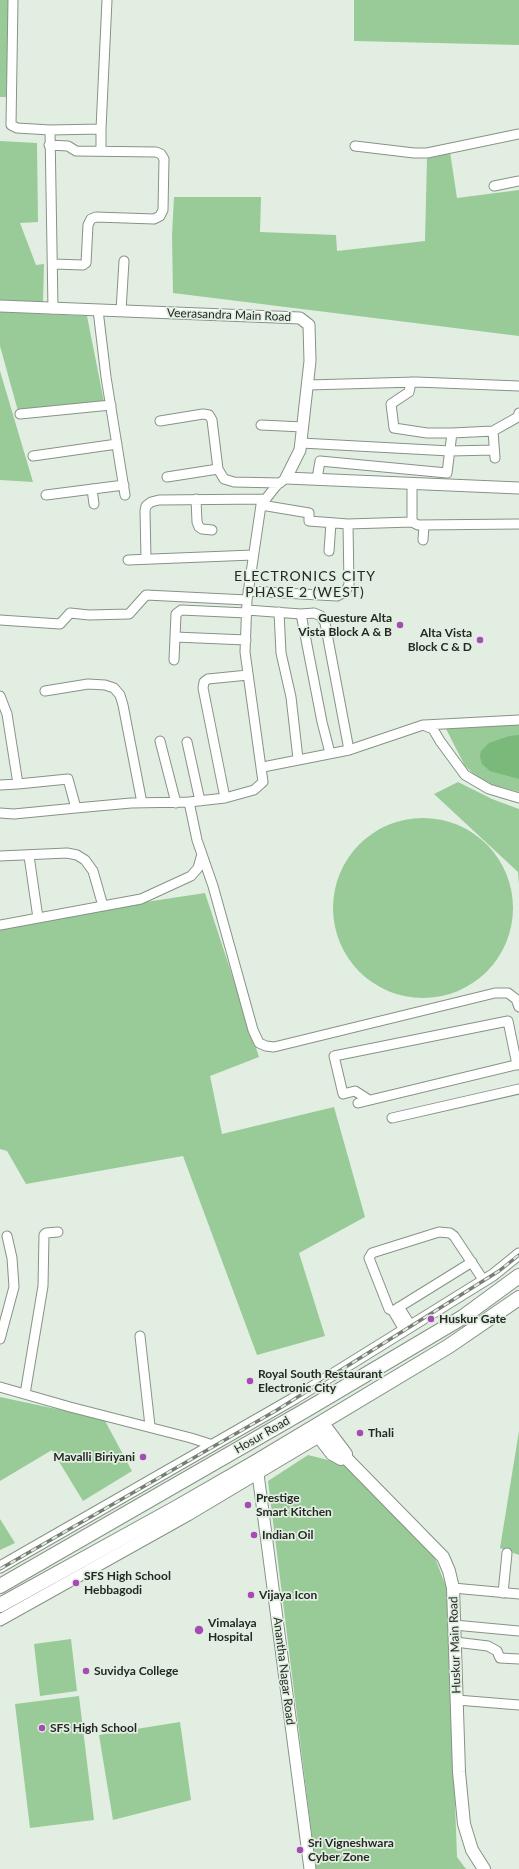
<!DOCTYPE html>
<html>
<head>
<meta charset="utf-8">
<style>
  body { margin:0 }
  canvas { display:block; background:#e1eee1 }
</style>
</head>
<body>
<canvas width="519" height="1869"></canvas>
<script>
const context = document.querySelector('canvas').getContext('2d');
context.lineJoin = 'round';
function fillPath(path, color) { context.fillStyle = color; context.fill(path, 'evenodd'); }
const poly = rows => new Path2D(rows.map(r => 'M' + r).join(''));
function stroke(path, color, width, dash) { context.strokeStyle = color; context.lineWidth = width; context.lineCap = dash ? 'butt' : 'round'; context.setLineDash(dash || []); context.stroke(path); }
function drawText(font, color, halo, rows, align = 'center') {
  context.font = font + ' Lato,sans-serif'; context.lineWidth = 3.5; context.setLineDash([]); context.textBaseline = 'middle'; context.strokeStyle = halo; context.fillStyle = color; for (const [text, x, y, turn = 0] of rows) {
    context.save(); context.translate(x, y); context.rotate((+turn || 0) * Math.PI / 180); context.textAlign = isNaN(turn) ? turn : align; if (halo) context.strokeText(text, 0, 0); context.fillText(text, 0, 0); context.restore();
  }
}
fillPath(poly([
  [0,0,11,0,6,97,0,97],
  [354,0,519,0,519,45,354,41],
  [0,141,37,143,38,222,20,223,36,265,44,264,43,302,0,300],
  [450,152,457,198,519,190,519,336,173,293,172,235,174,197,261,197,260,232,336,235,337,251,425,241,427,158],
  [0,312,87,316,104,402,18,411,0,346],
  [0,371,33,482,0,480],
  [519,723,519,792,493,785,477,777,465,766,445,727],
  [458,782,492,799,519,809,519,884,518,872,434,794],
  '333 908a90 90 0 1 1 180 0a90 90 0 1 1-180 0Z',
  [205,893,259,1057,210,1076,222,1134,334,1107,365,1217,299,1253,325,1336,257,1355,183,1156,26,1184,7,1151,0,1149,0,924],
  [0,1397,104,1419,132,1471,83,1501,52,1450,0,1481],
  [519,1431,519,1555,500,1548],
  [308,1455,344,1464,435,1558,447,1589,457,1857,466,1869,316,1869,268,1481],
  [0,1519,15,1543,0,1550],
  [71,1639,77,1691,40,1696,34,1644],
  [79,1696,94,1820,30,1828,15,1704],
  [180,1722,191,1800,113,1820,99,1735]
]), '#99cb98');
fillPath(poly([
  [519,735,519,779,490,771,482,764,480,757,481,751,489,743,509,736]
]), '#7bb97a');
const minor = poly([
  [13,0,11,125,17,128,50,130,101,129,107,0],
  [50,130,53,309],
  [49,145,68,146,76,151,156,152,161,154,164,159,163,210,160,216,154,219,96,217,91,219,88,225,86,263,83,265,53,264],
  [355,146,414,153,427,153,519,134],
  [101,151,101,129],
  [494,186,519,181],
  [98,310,106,377,125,495],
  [121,311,124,261],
  [411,382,409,392,391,404,394,428,427,433,452,433],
  [308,385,416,382,519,386],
  [20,414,111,405],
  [160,421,203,414,209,415,212,420,218,469,224,479,234,482,280,483],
  [261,425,303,427],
  [493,431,495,458],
  [301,443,450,451,494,450],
  [33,456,117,444],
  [167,477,218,469],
  [317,479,320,461,447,473,452,433,493,431,518,417,519,413],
  [412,484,412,522,418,525,519,524],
  [92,489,94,504],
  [46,495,124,485],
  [196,499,197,522,199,527,202,529,212,530],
  [261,505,309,513,309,521,348,524,412,522],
  [423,540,424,525],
  [329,551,331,523],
  [146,559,145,511,146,506,151,502,159,500,266,499],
  [128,560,253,555],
  [248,591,337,596,345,592,349,585,348,524],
  [247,610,301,614,314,613,321,616,325,623,349,750],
  [279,612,281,653,291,697,298,759],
  [301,614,322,722,330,753],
  [0,620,60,624,70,613,89,615,129,614,146,595,247,600],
  [175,637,246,640],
  [174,660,176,614,181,610,247,613],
  [45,691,88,684,105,685,114,688,120,695,123,705,142,803],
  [0,696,7,714,18,784,68,779,76,808,131,803,189,802,225,798,254,790,263,782,245,652,247,600,261,505,276,486,286,478],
  [424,725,519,720],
  [160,741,176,803],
  [187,742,200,801],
  [263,767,349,750,423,725,433,729,440,741,465,775,489,789,519,798],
  [0,785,18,784],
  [225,798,203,688,204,682,208,679,248,675],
  [189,802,197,840,213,886,253,1030,259,1043,266,1046,274,1047,495,993,508,993,516,999,519,1007],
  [0,813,14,814,76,808],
  [0,856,67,853,77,855,85,860,93,871,103,906],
  [29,856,38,918],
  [0,925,141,899,191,876,198,868,202,854],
  [369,1100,355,1091,343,1094,334,1056,508,1021,517,1065],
  [358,1103,519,1064],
  [392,1118,519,1089],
  [399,1307,411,1326],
  [393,1311,472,1262],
  [404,1330,393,1311,389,1309,369,1258,372,1253,439,1232,450,1233,454,1236,484,1281],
  [140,1336,150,1426],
  [0,1339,14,1287,12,1258,7,1236],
  [0,1387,70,1407,191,1438,213,1445],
  [25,1394,43,1286,44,1235,46,1233,58,1232],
  [453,1588,519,1594],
  [503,1593,507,1553],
  [454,1625,519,1631],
  [455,1642,488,1646,497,1651,500,1658,519,1659],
  [457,1700,519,1705]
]);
const tertiary = poly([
  [0,306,300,318,309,325,310,361,300,450,286,478],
  [286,478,519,488],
  [254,1463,258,1474,310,1869],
  [0,1567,295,1398,493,1275,519,1254],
  [0,1620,188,1515,327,1432]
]);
const secondary = poly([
  [322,1422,346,1454,345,1457,443,1557,449,1571,453,1588,459,1772,464,1824,472,1850,484,1869],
  [312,1428,332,1454,341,1459,345,1457]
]);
const trunk = poly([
  [0,1586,306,1410,463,1317,519,1276],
  [0,1605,176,1508,254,1463,449,1346,519,1298]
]);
stroke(minor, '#879387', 11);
stroke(tertiary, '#879387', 13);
stroke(secondary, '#879387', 14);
stroke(trunk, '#879387', 16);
stroke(minor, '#fff', 9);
stroke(tertiary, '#fff', 11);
stroke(secondary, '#fff', 12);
stroke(trunk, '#fff', 14);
const rail = poly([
  [0,1569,277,1410,499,1271,519,1255]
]);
stroke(rail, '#767e76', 3.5);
stroke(rail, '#e1eee1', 2, [6]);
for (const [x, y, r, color] of [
  [400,625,4,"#a64ab4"],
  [480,640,4,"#a64ab4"],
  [431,1319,4,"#a64ab4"],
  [250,1381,4,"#a64ab4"],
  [360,1433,4,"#a64ab4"],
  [143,1457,4,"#a64ab4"],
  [248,1505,4,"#a64ab4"],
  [254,1535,4,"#a64ab4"],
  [76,1583,4,"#a64ab4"],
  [251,1595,4,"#a64ab4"],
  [199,1630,5,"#a64ab4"],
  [86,1671,4,"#a64ab4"],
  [42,1728,4,"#a64ab4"],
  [300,1850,4,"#a64ab4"]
]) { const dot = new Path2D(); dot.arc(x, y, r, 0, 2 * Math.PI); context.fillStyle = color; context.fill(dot); stroke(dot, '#e1eee1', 1.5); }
drawText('12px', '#252924', '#e1eee1', [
  ["Veerasandra Main Road",229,315,2],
  ["Hosur Road",262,1435,-30],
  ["Huskur Main Road",455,1645,-92],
  ["Anantha Nagar Road",284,1671,83]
]);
drawText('bold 12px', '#252924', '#e1eee1', [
  ["Guesture Alta",392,618,"right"],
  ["Vista Block A & B",392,632,"right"],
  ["Alta Vista",472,633,"right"],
  ["Block C & D",472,647,"right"],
  ["Huskur Gate",439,1319],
  ["Royal South Restaurant",258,1374],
  ["Electronic City",258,1388],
  ["Thali",368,1433],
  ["Mavalli Biriyani",135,1457,"right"],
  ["Prestige",256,1498],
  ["Smart Kitchen",256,1512],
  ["Indian Oil",262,1535],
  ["SFS High School",84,1576],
  ["Hebbagodi",84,1590],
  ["Vijaya Icon",259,1595],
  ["Vimalaya",208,1623],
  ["Hospital",208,1637],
  ["Suvidya College",94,1671],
  ["SFS High School",50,1728],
  ["Sri Vigneshwara",308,1843],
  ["Cyber Zone",308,1857]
], 'left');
context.letterSpacing = '1px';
drawText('14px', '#252924', '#e1eee1', [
  ["ELECTRONICS CITY",305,576],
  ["PHASE 2 (WEST)",305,592]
]);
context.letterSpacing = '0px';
</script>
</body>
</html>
